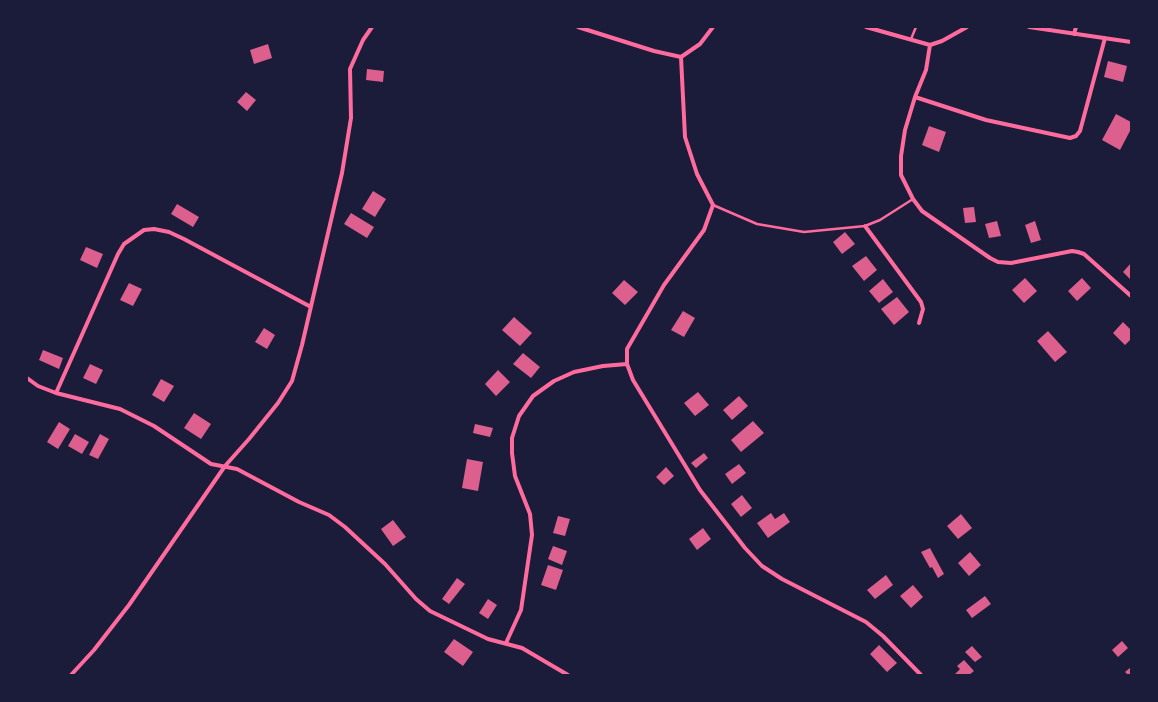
<!DOCTYPE html>
<html>
<head>
<meta charset="utf-8">
<style>
  body { margin:0 }
  #map { position:relative; width:1158px; height:702px; overflow:hidden; background:#1b1b3a; font-family:"Exo 2",sans-serif }
  canvas { display:block }
  .frame { position:absolute; inset:0; border:28px solid #1b1b3a; pointer-events:none }
</style>
</head>
<body>
<div id="map">
<canvas width="1158" height="702"></canvas>
<div class="frame"></div>
</div>
<script>
const context = document.querySelector('canvas').getContext('2d');
context.lineJoin = 'round';
function fillPath(path, color) { context.fillStyle = color; context.fill(path, 'evenodd'); }
const poly = rows => new Path2D(rows.map(r => 'M' + r).join(''));
function stroke(path, color, width, dash) { context.strokeStyle = color; context.lineWidth = width; context.lineCap = dash ? 'butt' : 'round'; context.setLineDash(dash || []); context.stroke(path); }
fillPath(poly([
  [268,44,272,58,254,64,250,50],
  [1108,61,1127,66,1123,82,1104,77],
  [367,69,384,71,383,82,366,80],
  [246,92,256,100,247,111,237,102],
  [1116,114,1131,122,1131,129,1120,150,1102,140],
  [929,126,946,132,939,152,922,145],
  [373,191,386,199,375,217,362,209],
  [177,204,199,217,193,227,171,214],
  [974,207,976,222,965,223,963,208],
  [351,213,374,227,367,238,344,224],
  [997,221,1001,236,989,238,985,224],
  [1035,221,1041,240,1031,243,1025,225],
  [845,232,855,244,842,254,833,242],
  [86,247,103,254,97,268,80,260],
  [866,256,877,270,864,281,852,266],
  [1131,263,1131,280,1123,272],
  [1025,278,1037,291,1024,303,1012,290],
  [1082,278,1091,288,1077,301,1068,291],
  [883,279,893,292,879,303,869,291],
  [624,280,638,292,625,305,612,293],
  [129,283,142,289,133,306,120,300],
  [897,297,909,312,894,325,881,309],
  [683,311,695,318,684,337,671,330],
  [514,317,532,333,520,346,502,330],
  [1123,322,1131,330,1131,339,1125,345,1113,333],
  [264,328,275,335,267,349,255,342],
  [1048,331,1067,352,1055,362,1037,341],
  [43,350,63,358,59,369,39,360],
  [523,353,540,367,531,378,513,364],
  [90,364,103,370,96,384,83,378],
  [498,370,510,382,496,396,485,384],
  [161,379,174,386,164,402,152,395],
  [698,392,709,405,695,416,684,403],
  [739,396,748,406,732,420,723,410],
  [194,413,211,424,201,439,184,428],
  [753,421,764,433,741,452,731,440],
  [59,422,70,429,58,449,47,442],
  [475,424,493,428,490,437,473,433],
  [75,434,89,442,82,454,68,446],
  [100,434,109,439,98,459,89,455],
  [704,453,708,458,696,468,691,463],
  [467,459,483,462,478,491,462,488],
  [739,464,746,473,732,484,725,474],
  [666,467,674,476,664,485,656,477],
  [742,495,752,508,741,517,731,504],
  [771,513,775,519,784,513,790,522,768,538,757,523],
  [961,514,972,528,958,539,947,526],
  [558,516,570,519,565,536,553,533],
  [393,520,406,537,393,546,381,529],
  [703,528,711,539,697,550,689,539],
  [553,546,567,551,562,565,548,559],
  [930,548,944,574,938,578,932,567,930,568,921,552],
  [970,552,981,565,969,576,958,563],
  [548,565,563,570,556,590,541,585],
  [886,575,893,585,875,599,867,590],
  [457,578,465,584,449,604,442,599],
  [913,585,923,597,911,608,900,596],
  [985,596,991,604,972,618,966,610],
  [488,599,497,605,488,619,479,613],
  [454,639,473,652,463,666,444,652],
  [1122,641,1128,648,1118,657,1112,650],
  [879,645,897,663,887,672,870,654],
  [972,646,982,657,975,662,965,652],
  [964,660,974,671,969,675,954,675,960,669,957,666],
  [1131,667,1131,675,1128,675,1125,672]
]), '#dd5f8e');
stroke(poly([
  [911,39,916,27],
  [713,205,757,224,804,232,865,226,880,220,913,199]
]), '#ff6b9d', 2.5);
stroke(poly([
  [578,27,654,51,681,57],
  [866,27,930,45,942,41,967,27],
  [1029,27,1131,42],
  [1074,34,1076,27],
  [930,45,926,70,915,97,905,130,901,156,901,175,913,199,922,211,990,258,998,262,1011,263,1072,251,1078,252,1084,254,1131,296],
  [681,57,685,137,697,174,713,205,704,230,664,285,627,349,627,364,633,380,700,490,745,548,762,566,782,579,866,622,883,636,921,675],
  [681,57,700,44,713,27],
  [915,97,986,120,1070,138,1076,136,1080,131,1105,38],
  [865,226,921,302,923,309,919,323],
  [27,378,38,386,56,393,120,409,154,426,211,464,237,469,299,502,329,515,345,527,385,564,416,599,430,611,488,639,522,648,568,675],
  [56,393,118,254,124,244,144,230,154,229,169,232,184,239,311,307],
  [506,643,521,610,532,535,530,514,515,476,512,453,512,438,519,416,533,396,554,381,574,372,603,366,627,364],
  [71,675,94,650,129,605,225,466,249,439,278,403,292,381,302,345,342,173,351,118,350,69,363,40,372,27]
]), '#ff6b9d', 4);
</script>
</body>
</html>
